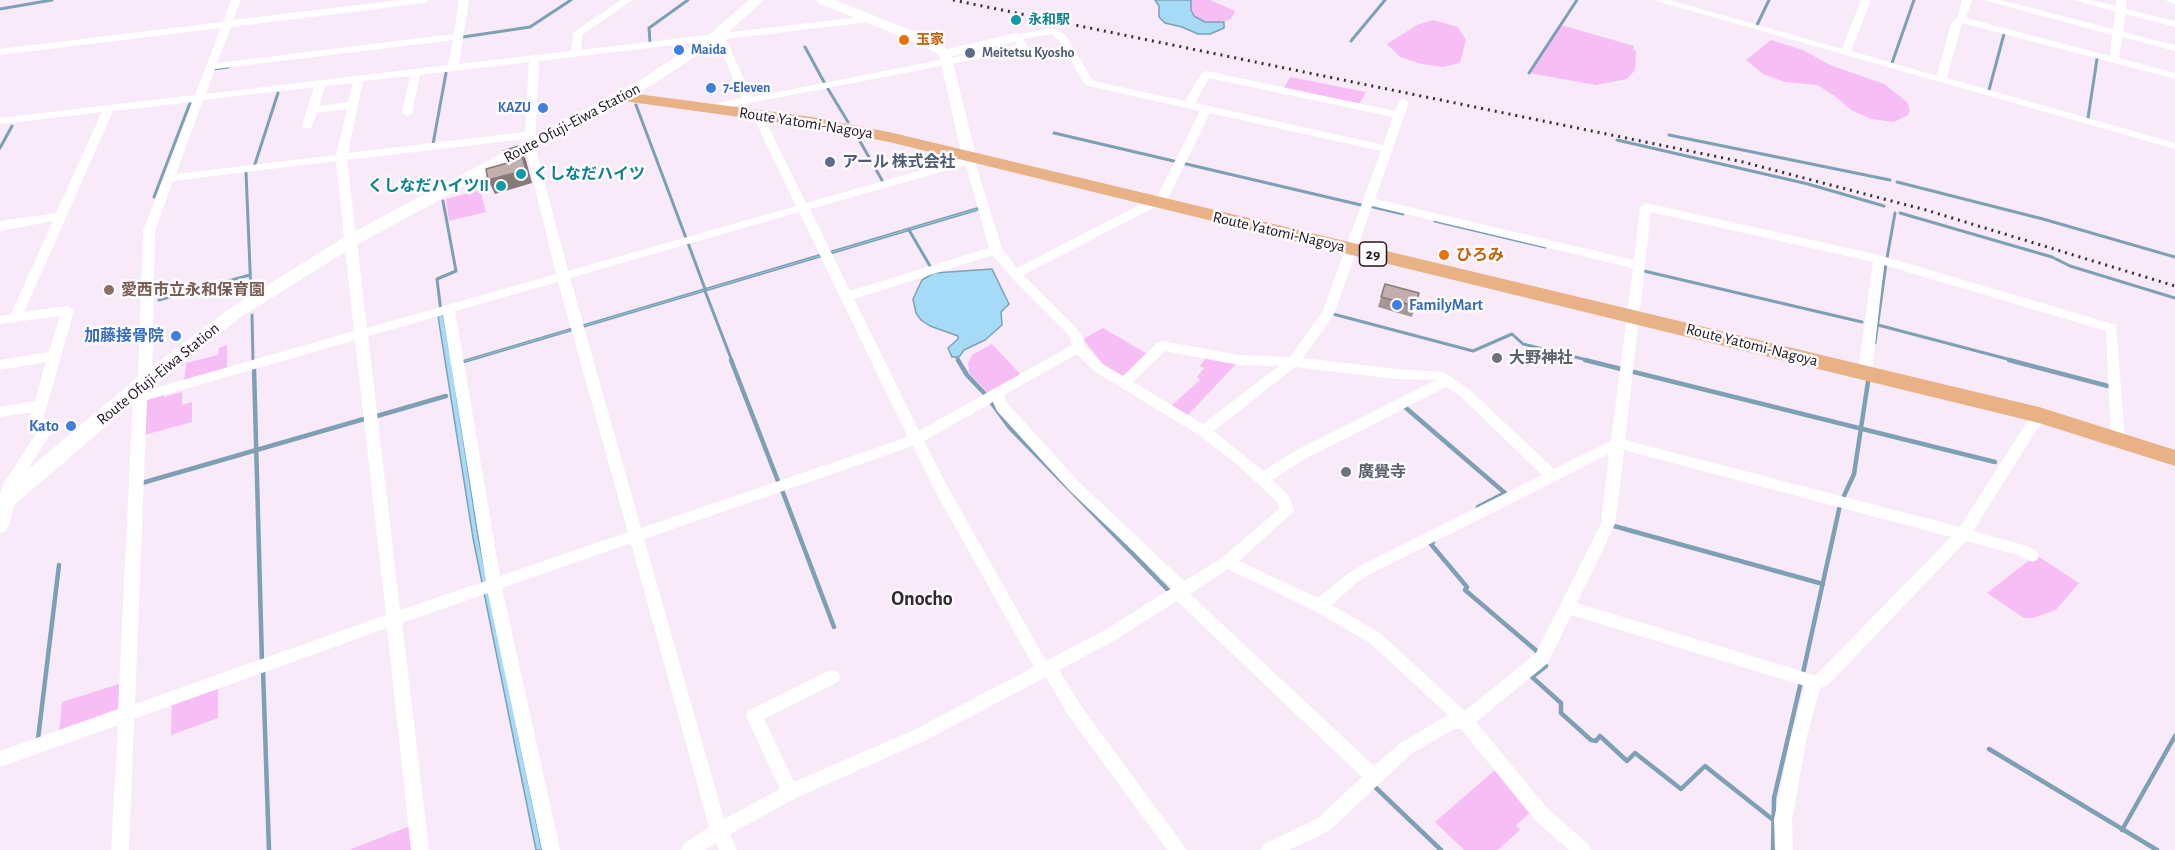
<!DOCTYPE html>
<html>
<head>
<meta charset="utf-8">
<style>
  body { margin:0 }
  canvas { display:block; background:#f8eaf8 }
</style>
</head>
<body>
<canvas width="2175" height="850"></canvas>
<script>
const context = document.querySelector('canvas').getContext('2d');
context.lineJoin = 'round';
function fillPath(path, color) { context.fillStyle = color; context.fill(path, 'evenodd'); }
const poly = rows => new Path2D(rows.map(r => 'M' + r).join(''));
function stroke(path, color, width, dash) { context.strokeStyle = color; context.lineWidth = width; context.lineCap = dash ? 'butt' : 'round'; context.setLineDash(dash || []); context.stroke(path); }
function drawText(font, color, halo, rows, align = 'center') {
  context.font = font + ' "Alegreya Sans","Noto Sans JP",sans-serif'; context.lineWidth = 5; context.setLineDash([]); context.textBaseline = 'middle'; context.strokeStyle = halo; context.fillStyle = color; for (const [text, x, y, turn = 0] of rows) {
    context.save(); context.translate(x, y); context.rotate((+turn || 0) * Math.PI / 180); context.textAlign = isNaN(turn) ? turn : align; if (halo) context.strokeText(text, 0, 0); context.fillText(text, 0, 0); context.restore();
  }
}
fillPath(poly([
  [1191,0,1210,0,1235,11,1231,19,1226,21,1205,22,1194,16,1191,10],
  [1433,20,1458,27,1466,40,1460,63,1443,67,1421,64,1400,57,1387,44,1417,25],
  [1561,25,1634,46,1633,50,1636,51,1635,70,1627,79,1596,85,1529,73],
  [1771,40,1803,50,1830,65,1884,84,1907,102,1910,110,1908,115,1894,122,1871,119,1851,110,1835,96,1817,85,1785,82,1763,74,1746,60],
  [1290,77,1366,92,1359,104,1284,88],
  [480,190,486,212,449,221,446,199],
  [1103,328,1149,355,1123,378,1106,368,1083,339],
  [992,344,1021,375,988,393,969,373,968,363,972,355],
  [227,345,227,370,184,382,186,363,218,355,219,348],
  [1207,357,1237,363,1187,416,1171,406,1200,380,1197,377,1204,368,1200,366],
  [182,392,182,405,192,402,192,422,144,435,145,402,151,397,164,393,164,397],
  [2036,555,2079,583,2056,610,2033,618,2024,618,1987,593],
  [122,683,121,709,59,733,62,702],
  [218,686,218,718,171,735,172,702],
  [1496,769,1532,811,1516,825,1520,830,1498,850,1464,850,1435,822],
  [410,826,412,850,349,850]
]), '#f6bef5');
const water = poly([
  [1155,0,1191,0,1191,10,1194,16,1205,22,1224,22,1224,28,1210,34,1198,34,1182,27,1165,23,1159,17,1159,6,1155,0],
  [977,208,978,210,452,366,478,536,542,850,536,850,473,538,438,316,443,314,452,364,977,208],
  [992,269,1009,304,1001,312,1002,325,985,340,964,350,959,357,952,357,948,348,958,339,958,336,930,326,921,320,916,313,913,299,922,280,934,273,992,269]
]);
fillPath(water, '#a6dbf7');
stroke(water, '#7da0b5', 1.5);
stroke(poly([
  [0,9,52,0],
  [1757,25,1769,0],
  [463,37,530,27,571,0],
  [1351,41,1385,0],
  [650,42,649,28,688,0],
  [805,47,824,82],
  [1892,63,1914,0],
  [214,69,228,67],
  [1529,73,1577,0],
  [828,89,848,122],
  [1989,90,2004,34],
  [636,105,686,238],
  [2088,118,2097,59],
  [1054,133,1178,162],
  [1669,135,1890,180],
  [857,136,883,182],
  [1617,140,1808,184,1884,206],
  [433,144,446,73],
  [0,148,12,126],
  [1182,163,1361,205],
  [254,167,278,93],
  [246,172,251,293],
  [1897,182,2043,219,2175,257],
  [154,197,190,103],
  [1369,206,1403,214],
  [1900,213,2052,257,2070,266,2175,298],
  [1435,221,1545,247],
  [909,230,930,266],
  [688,243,705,289],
  [1887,258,1895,213],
  [1644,271,1862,322],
  [705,291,732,361],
  [159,300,250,275],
  [441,312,437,279,456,271,443,201],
  [1333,314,1473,351,1512,334,1523,344,1591,361],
  [252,315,253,361],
  [1878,325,2015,361],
  [1875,343,1886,264],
  [957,358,959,361]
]), '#7da0b5', 3);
stroke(poly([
  [731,360,778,481],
  [958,360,967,375,985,394],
  [1585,360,1621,369],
  [2009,360,2108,386],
  [254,368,262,662],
  [1634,372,1995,462],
  [991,402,1010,428,1169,591],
  [1406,408,1505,493,1478,507],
  [377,416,446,396],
  [142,483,364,419],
  [782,490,834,627],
  [1843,498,1854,474,1868,382],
  [1614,526,1823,584],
  [1433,542,1430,543,1467,587,1465,590,1539,653],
  [1546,666,1532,677,1561,703,1561,713,1591,740,1596,741,1600,736,1627,761,1635,753,1681,789,1705,766,1772,819],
  [263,670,269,850],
  [1803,673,1840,505],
  [38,739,59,565],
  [1989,749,2157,850],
  [1375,787,1441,850],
  [2122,830,2175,736],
  [1773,850,1774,798,1801,682]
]), '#7da0b5', 4.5);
fillPath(poly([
  [231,0,241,0,233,20,401,0,429,0,424,3,231,27,217,63,454,34,459,0,469,0,459,64,571,51,574,32,621,0,632,0,582,35,581,50,868,16,873,19,868,22,726,39,752,97,1017,45,1012,37,1014,35,1053,28,1066,36,1093,81,1185,101,1201,74,1206,71,1395,111,1400,100,1404,99,1409,102,1375,199,1634,260,1640,207,1646,203,1879,255,2116,325,2125,440,2123,444,2118,445,2113,444,2111,440,2106,331,1884,265,1872,372,1865,377,1858,372,1873,262,1651,212,1625,440,1960,527,2034,411,2039,410,2046,415,1973,531,2027,546,2037,552,2039,556,2037,560,2032,562,2018,555,1966,541,1827,686,1820,688,1807,736,1792,820,1793,850,1775,850,1774,820,1791,736,1805,686,1571,615,1548,663,1476,722,1547,808,1588,844,1591,850,1569,850,1535,820,1461,729,1454,729,1411,754,1330,830,1289,850,1261,850,1264,844,1318,818,1362,777,1177,601,1117,639,1059,670,1081,706,1187,850,1167,850,1069,716,1046,677,926,740,796,798,730,834,737,850,719,850,716,843,705,850,681,850,684,844,709,827,631,543,502,588,560,850,542,850,488,593,402,623,429,850,411,850,387,628,134,719,129,850,111,850,118,725,0,767,0,751,118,709,133,397,136,387,140,385,138,382,143,231,193,102,113,111,24,312,68,306,74,310,43,420,50,419,55,420,57,424,16,487,12,503,7,505,2,503,0,499,2,486,38,431,29,430,27,426,32,412,0,417,0,407,35,401,46,362,0,370,0,360,49,352,60,316,0,324,0,316,11,314,53,221,0,231,0,221,56,213,102,112,0,124,0,118,195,95,221,28,0,55,0,49,223,22,231,0],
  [1051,34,1059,40,1085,85,1200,111,1156,199,1151,199,1017,268,1002,249,973,155,965,155,964,158,806,203,762,114,757,111,752,114,796,206,568,271,535,146,539,61,716,40,742,98,705,106,705,110,709,111,1023,50,1028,47,1023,39,1051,34],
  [453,40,448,65,206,94,215,69,453,40],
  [529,62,525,132,348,153,363,81,410,76,402,113,407,116,412,113,420,75,529,62],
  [1209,78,1393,117,1383,145,1195,103,1209,78],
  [353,83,348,102,319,106,325,86,353,83],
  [314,87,302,126,303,128,311,128,317,113,347,109,336,155,176,174,203,100,314,87],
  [1210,113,1381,151,1322,313,1290,357,1239,355,1162,341,1157,343,1123,376,1104,365,1084,346,1084,339,1077,329,1023,275,1157,206,1164,206,1210,113],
  [525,139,525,146,556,274,367,328,347,160,525,139],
  [336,161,354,331,148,390,146,387,152,382,155,231,173,181,336,161],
  [966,165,989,248,850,291,810,209,966,165],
  [1372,206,1633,268,1611,441,1554,469,1470,390,1443,372,1396,369,1303,358,1334,314,1372,206],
  [799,212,908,437,641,528,570,278,799,212],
  [993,255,1011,277,1069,335,1072,345,919,431,854,299,993,255],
  [558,282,628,532,500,576,455,311,558,282],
  [443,315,486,581,400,610,368,336,443,315],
  [355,340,386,615,135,704,147,400,355,340],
  [1165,351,1239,365,1279,366,1203,424,1133,382,1165,351],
  [1077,354,1094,371,1199,435,1238,465,1278,503,1279,509,1222,558,1184,581,1080,483,1008,404,1004,395,1077,354],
  [1295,367,1396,379,1436,380,1295,451,1263,471,1214,431,1295,367],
  [1446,387,1460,396,1542,475,1364,564,1347,574,1318,598,1239,561,1294,511,1289,496,1272,480,1305,459,1446,387],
  [993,402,997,411,1070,491,1172,588,1107,629,1046,661,946,484,924,441,993,402],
  [913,446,935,491,1034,667,914,730,794,782,764,719,838,682,840,677,838,672,832,670,826,672,748,711,746,716,780,789,724,819,644,539,913,446],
  [1624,450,1951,537,1817,674,1814,675,1577,603,1615,524,1624,450],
  [1609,454,1601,524,1536,653,1465,711,1380,633,1332,605,1357,582,1374,572,1609,454],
  [1228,569,1315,611,1370,643,1448,715,1399,744,1374,766,1190,594,1228,569],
  [1653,0,1669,0,1842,49,1861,0,1871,0,1851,51,1937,76,1951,23,1957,19,1962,0,1972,0,1966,18,2110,56,2112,35,1984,0,2000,0,2113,29,2116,12,2074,0,2090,0,2116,6,2117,0,2127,0,2126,9,2175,21,2175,27,2125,14,2123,32,2175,45,2175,51,2122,37,2119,58,2175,73,2175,79,1962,23,1947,78,2175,143,2175,149,1653,0],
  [2166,0,2175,0,2175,4,2168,2,2166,0]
]), '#fff');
fillPath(poly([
  [945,50,951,54,976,157,969,161,962,157,939,54,945,50],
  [7,492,13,494,16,499,9,526,6,531,0,533,0,496,7,492]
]), '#fff');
fillPath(poly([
  [749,0,764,0,720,40,652,85,358,244,241,317,152,387,7,511,0,513,0,493,138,377,229,309,346,236,642,79,710,34,749,0],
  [816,0,835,0,920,34,947,49,1017,33,1024,37,1022,40,945,58,910,40,818,3,816,0]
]), '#fff');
fillPath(poly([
  [622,92,812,117,889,132,2039,407,2175,450,2175,466,2039,423,889,142,812,127,616,100,614,97,622,92]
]), '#e9b286');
stroke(poly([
  [953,0,1743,162,1926,210,2175,286]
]), '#352f35', 3, [2, 5]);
fillPath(poly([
  [1419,293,1412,317,1378,307,1381,297]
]), '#a89695');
fillPath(poly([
  [519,146,526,160,532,183,495,194,488,180,526,170]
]), '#887a79');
const building = poly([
  [519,146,526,170,488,180,486,169,507,163,503,151,519,146],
  [1385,284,1419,293,1415,306,1381,297,1385,284]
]);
fillPath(building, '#c3aead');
stroke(building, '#887a79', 1.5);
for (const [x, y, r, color] of [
  [1016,20,6,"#0f9aa8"],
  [904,40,6,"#e8710a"],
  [679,50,6,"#3f7fe0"],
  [970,53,6,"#5c6f8a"],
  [711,88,6,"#3f7fe0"],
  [543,108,6,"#3f7fe0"],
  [830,162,6,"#5c6f8a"],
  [521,174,6,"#0f9aa8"],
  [501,186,6,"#0f9aa8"],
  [1444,255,6,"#e8710a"],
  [109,290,6,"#8d6e63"],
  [1397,305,6,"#3f7fe0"],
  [176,336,6,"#3f7fe0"],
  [1497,358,6,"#6b7280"],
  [71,426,6,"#3f7fe0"],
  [1346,472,6,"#6b7280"]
]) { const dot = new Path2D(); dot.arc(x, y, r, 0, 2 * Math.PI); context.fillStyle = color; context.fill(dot); stroke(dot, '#fefbfe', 2); }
drawText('bold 14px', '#0d838f', '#fefbfe', [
  ["永和駅",1028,20]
], 'left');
drawText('bold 14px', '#c56008', '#fefbfe', [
  ["玉家",916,40]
], 'left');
drawText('bold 14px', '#366cbe', '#fefbfe', [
  ["Maida",691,50],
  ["7-Eleven",723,88],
  ["KAZU",531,108,"right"]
], 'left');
drawText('bold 14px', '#4e5e75', '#fefbfe', [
  ["Meitetsu Kyosho",982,53]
], 'left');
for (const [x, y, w] of [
  [1373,254,27]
]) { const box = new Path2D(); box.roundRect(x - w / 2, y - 12, w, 24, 4.5); context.fillStyle = '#fefbfe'; context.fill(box); stroke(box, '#1c171c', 1.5); }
drawText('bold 15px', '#1c171c', null, [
  ["29",1373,254]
]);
drawText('16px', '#1c171c', '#fefbfe', [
  ["Route Ofuji-Eiwa Station",572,123,-28],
  ["Route Yatomi-Nagoya",806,123,9],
  ["Route Yatomi-Nagoya",1279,232,13],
  ["Route Yatomi-Nagoya",1752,345,14],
  ["Route Ofuji-Eiwa Station",158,374,-39]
]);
drawText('bold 16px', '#4e5e75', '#fefbfe', [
  ["アール 株式会社",842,162]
], 'left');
drawText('bold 16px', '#0d838f', '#fefbfe', [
  ["くしなだハイツ",533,174],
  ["くしなだハイツII",489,186,"right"]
], 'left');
drawText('bold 16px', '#c56008', '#fefbfe', [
  ["ひろみ",1456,255]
], 'left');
drawText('bold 16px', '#785e54', '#fefbfe', [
  ["愛西市立永和保育園",121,290]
], 'left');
drawText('bold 16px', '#366cbe', '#fefbfe', [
  ["FamilyMart",1409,305,"left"],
  ["加藤接骨院",164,336],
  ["Kato",59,426]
], 'right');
drawText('bold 16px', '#5b616d', '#fefbfe', [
  ["大野神社",1509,358],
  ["廣覺寺",1358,472]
], 'left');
drawText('bold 20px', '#322732', '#fefbfe', [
  ["Onocho",922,599]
]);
</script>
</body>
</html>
